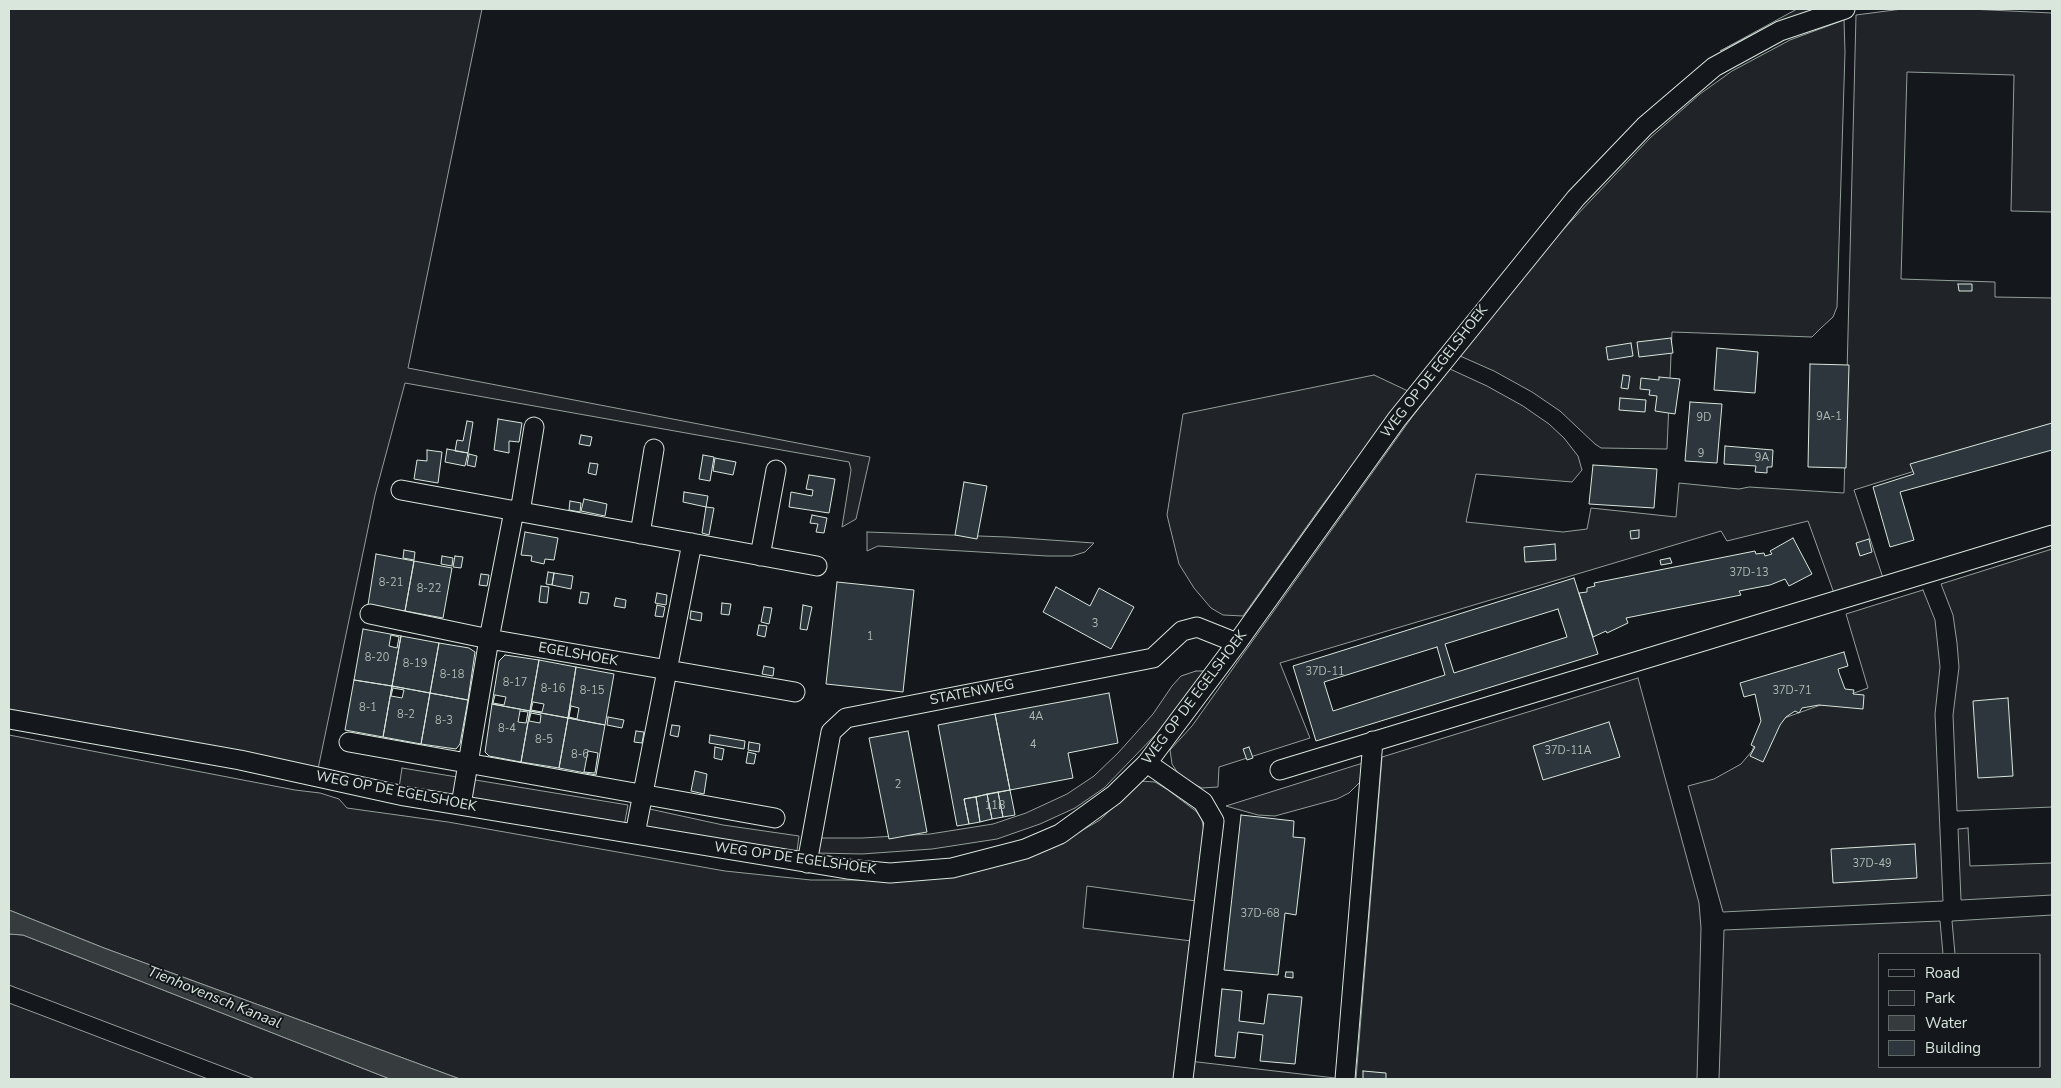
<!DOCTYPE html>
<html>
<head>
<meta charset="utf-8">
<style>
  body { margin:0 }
  #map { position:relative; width:2061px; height:1088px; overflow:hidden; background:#14181c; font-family:"Nunito Sans",sans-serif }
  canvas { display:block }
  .frame { position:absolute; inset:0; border:10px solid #d8e6dc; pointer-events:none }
  .legend { position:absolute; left:1878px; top:953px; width:162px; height:115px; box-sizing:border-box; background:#14181c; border:1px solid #626a69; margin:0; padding:6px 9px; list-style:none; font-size:15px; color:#d8e6dc }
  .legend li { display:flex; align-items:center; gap:10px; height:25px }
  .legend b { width:25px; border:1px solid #626a69 }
</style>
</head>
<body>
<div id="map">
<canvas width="2061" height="1088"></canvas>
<div class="frame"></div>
<ul class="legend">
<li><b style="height:6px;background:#14181c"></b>Road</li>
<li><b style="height:14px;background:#202428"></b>Park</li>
<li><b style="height:14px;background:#363b3e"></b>Water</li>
<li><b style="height:14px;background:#2c363c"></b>Building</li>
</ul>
</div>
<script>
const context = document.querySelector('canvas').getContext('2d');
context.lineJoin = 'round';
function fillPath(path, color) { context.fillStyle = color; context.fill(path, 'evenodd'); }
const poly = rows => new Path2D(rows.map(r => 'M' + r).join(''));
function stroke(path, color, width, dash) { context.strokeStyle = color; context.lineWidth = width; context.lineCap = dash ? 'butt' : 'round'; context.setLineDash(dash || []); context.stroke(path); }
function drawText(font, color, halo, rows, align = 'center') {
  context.font = font + ' "Nunito Sans",sans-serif'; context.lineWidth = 4; context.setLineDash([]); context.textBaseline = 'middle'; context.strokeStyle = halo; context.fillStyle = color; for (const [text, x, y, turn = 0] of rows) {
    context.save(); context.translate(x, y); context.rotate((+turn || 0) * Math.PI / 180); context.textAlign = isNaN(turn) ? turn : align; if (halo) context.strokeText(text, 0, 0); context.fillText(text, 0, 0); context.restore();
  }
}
const green = poly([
  [9,9,482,9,408,368,870,457,856,519,842,527,851,470,849,462,405,383,375,495,318,769,9,716,9,9],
  [1797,9,1814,9,1763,29,1720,51,1797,9],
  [1902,9,1969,9,2052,13,2052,212,2011,211,2014,75,1907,72,1901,279,1995,282,1995,297,2052,298,2052,428,1854,490,1884,581,1835,596,1808,521,1727,541,1721,531,1280,663,1310,738,1219,767,1218,787,1202,788,1181,778,1172,764,1170,750,1192,726,1412,417,1450,369,1487,386,1523,406,1549,424,1564,438,1578,456,1582,470,1572,482,1476,474,1466,522,1563,532,1587,529,1591,508,1676,517,1679,483,1739,489,1749,487,1844,493,1856,15,1902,9],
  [1844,20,1845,52,1837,307,1833,317,1821,328,1812,337,1672,332,1667,449,1601,448,1595,444,1560,411,1532,392,1494,371,1460,356,1555,238,1650,138,1700,94,1732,71,1790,40,1844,20],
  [1374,375,1408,391,1320,508,1243,616,1223,615,1211,608,1194,588,1179,564,1167,515,1183,414,1374,375],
  [867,532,1007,537,1094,543,1085,552,1072,556,1047,556,878,546,867,551,867,532],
  [2052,549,2052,807,1957,811,1953,715,1959,667,1957,643,1953,615,1941,584,2052,549],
  [1923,590,1935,620,1940,667,1935,714,1943,901,1723,912,1688,786,1714,779,1741,764,1752,751,1762,726,1868,688,1846,614,1923,590],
  [1196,671,1205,671,1159,731,1104,788,1075,808,1040,824,997,839,932,849,862,854,816,853,819,838,862,838,930,834,993,824,1026,813,1067,794,1094,776,1118,753,1153,714,1172,686,1181,676,1196,671],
  [1638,678,1699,903,1701,928,1697,1079,1356,1079,1382,757,1638,678],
  [9,735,295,790,320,793,339,799,347,808,448,822,725,871,811,880,865,880,1074,835,1100,820,1140,781,1155,782,1168,790,1197,812,1202,820,1204,831,1196,901,1087,886,1083,928,1192,941,1178,1079,460,1079,104,948,9,910,9,735],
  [1363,763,1362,780,1349,793,1337,799,1275,816,1258,815,1226,806,1363,763],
  [402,768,628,805,624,826,399,788,402,768],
  [645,808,723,825,799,836,797,851,763,848,641,828,645,808],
  [1968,828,1970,866,2052,863,2052,895,1961,900,1958,829,1968,828],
  [2052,915,2052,1079,1719,1079,1724,930,1940,921,1943,954,1880,954,1880,1067,2040,1067,2040,954,1955,954,1952,921,2052,915],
  [9,934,23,935,390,1079,255,1079,9,985,9,934],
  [9,1003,46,1017,208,1079,9,1079,9,1003],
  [1189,1061,1335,1078,1335,1079,1187,1079,1189,1061]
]);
fillPath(green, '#202428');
stroke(green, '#939e99', 1);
const water = poly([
  [9,910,104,948,460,1079,390,1079,23,935,9,934,9,910]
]);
fillPath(water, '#363b3e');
stroke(water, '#939e99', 1);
const building = poly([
  [1958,284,1972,284,1972,291,1959,291,1958,284],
  [1671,338,1673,353,1639,357,1637,342,1671,338],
  [1631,343,1633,356,1608,360,1606,347,1631,343],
  [1717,348,1758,352,1755,393,1714,390,1717,348],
  [1810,364,1849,365,1846,468,1808,467,1810,364],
  [1623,375,1630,376,1628,389,1621,388,1623,375],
  [1659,377,1680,379,1675,414,1655,411,1657,396,1649,395,1650,390,1640,389,1641,378,1659,380,1659,377],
  [1620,398,1646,400,1645,412,1619,410,1620,398],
  [1690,402,1722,404,1717,463,1685,461,1690,402],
  [498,419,522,423,519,442,509,441,509,453,494,450,498,419],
  [467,421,473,422,468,453,455,451,457,440,463,441,467,421],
  [2052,423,2052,450,1900,492,1914,540,1890,547,1873,487,1914,474,1910,464,2052,423],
  [581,435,592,437,590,446,579,444,581,435],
  [1725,446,1773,450,1772,467,1767,467,1767,473,1755,472,1756,466,1724,464,1725,446],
  [447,449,468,453,465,466,445,462,447,449],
  [427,450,442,452,438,483,414,479,417,460,427,461,427,450],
  [469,454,477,456,475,467,467,465,469,454],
  [703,455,714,457,710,481,699,479,703,455],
  [715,458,736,462,733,475,713,471,715,458],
  [590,463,598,464,596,475,588,473,590,463],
  [1593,465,1657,469,1654,508,1589,504,1593,465],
  [809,475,835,479,829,513,789,507,791,492,812,496,813,490,806,489,809,475],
  [964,482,987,486,977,539,955,535,964,482],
  [684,492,708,496,706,507,683,502,684,492],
  [584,499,607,504,605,516,581,511,584,499],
  [570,501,581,503,580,512,569,510,570,501],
  [706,507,714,508,709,535,702,533,706,507],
  [812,515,827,518,824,533,816,532,818,524,810,523,812,515],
  [1639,530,1639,538,1631,539,1630,531,1639,530],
  [525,532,558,538,554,560,545,559,544,564,531,561,532,556,521,555,525,532],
  [1793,538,1812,574,1789,586,1785,579,1770,585,1739,591,1741,595,1626,618,1628,623,1607,633,1606,631,1593,637,1579,593,1587,592,1587,588,1595,586,1594,583,1755,551,1756,554,1764,553,1765,556,1772,554,1770,551,1793,538],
  [1869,539,1872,552,1860,556,1856,543,1869,539],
  [1555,544,1556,560,1525,562,1524,547,1555,544],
  [404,550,415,552,414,560,403,558,404,550],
  [376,554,414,561,405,611,368,605,376,554],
  [442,556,453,558,452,566,441,564,442,556],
  [455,556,463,557,461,568,453,567,455,556],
  [1670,558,1672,563,1661,565,1660,560,1670,558],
  [414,561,452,568,443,618,405,611,414,561],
  [548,572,554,573,552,585,546,584,548,572],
  [554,573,573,576,571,589,552,585,554,573],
  [481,574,489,575,487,586,479,585,481,574],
  [1574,578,1598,654,1316,741,1293,666,1574,578],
  [1558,609,1567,637,1454,673,1445,644,1558,609],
  [1437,647,1445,675,1333,711,1324,682,1437,647],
  [837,582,914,590,903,692,826,684,837,582],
  [541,586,549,587,547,603,539,602,541,586],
  [1056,587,1090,606,1099,588,1134,607,1111,649,1043,612,1056,587],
  [581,592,589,593,587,604,579,603,581,592],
  [657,593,667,595,666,605,655,603,657,593],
  [616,598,626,600,625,608,614,606,616,598],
  [722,603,731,604,729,615,721,614,722,603],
  [657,605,665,607,663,617,655,616,657,605],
  [803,605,812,607,807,630,800,629,803,605],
  [764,607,772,608,769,624,761,622,764,607],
  [691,611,702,613,701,621,690,619,691,611],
  [759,625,767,626,765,637,757,635,759,625],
  [363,629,401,636,392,686,354,680,363,629],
  [391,635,399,637,397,648,389,646,391,635],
  [401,636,439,643,430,693,392,686,401,636],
  [439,643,469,648,475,652,468,700,430,693,439,643],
  [1844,652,1848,666,1838,669,1839,673,1845,689,1854,690,1853,694,1864,695,1863,709,1819,705,1802,708,1799,713,1795,711,1786,717,1780,725,1763,762,1750,756,1755,747,1751,745,1761,721,1755,694,1744,697,1740,683,1844,652],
  [505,655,539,660,530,711,492,704,499,661,505,655],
  [539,660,576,667,568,718,530,711,539,660],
  [764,666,774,668,773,676,762,674,764,666],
  [576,667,614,674,605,725,568,718,576,667],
  [354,680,392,686,383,737,345,730,354,680],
  [392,686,430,693,421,744,383,737,392,686],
  [393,688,404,690,402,698,391,696,393,688],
  [430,693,468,700,460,744,456,749,421,744,430,693],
  [1109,693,1118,743,1068,753,1073,778,1010,790,995,714,1109,693],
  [495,695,506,697,504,705,493,703,495,695],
  [2008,698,2013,776,1978,778,1973,701,2008,698],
  [533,702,544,704,542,712,531,710,533,702],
  [492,704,530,711,521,762,489,756,485,752,492,704],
  [571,706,579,708,577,719,569,717,571,706],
  [520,711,528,712,526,723,518,722,520,711],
  [530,711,568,718,559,768,521,762,530,711],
  [531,713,541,715,540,723,529,721,531,713],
  [995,714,1010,790,964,799,969,824,957,826,938,725,995,714],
  [608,717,624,720,622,728,607,725,608,717],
  [568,718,605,725,596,775,559,768,568,718],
  [1609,722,1620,757,1543,780,1533,746,1609,722],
  [672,725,680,726,678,737,670,735,672,725],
  [636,731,644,732,642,743,634,742,636,731],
  [908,731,927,832,889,839,869,738,908,731],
  [710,735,745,741,744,749,709,743,710,735],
  [749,742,760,744,759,752,748,750,749,742],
  [715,747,724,749,722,760,714,758,715,747],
  [1249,747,1253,758,1247,760,1243,749,1249,747],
  [588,751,598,753,595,773,584,772,588,751],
  [748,752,756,754,754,764,746,763,748,752],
  [695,771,707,774,704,794,691,791,695,771],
  [1010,790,1015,815,1003,817,998,792,1010,790],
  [998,792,1003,817,992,819,987,794,998,792],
  [987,794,992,819,980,822,976,797,987,794],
  [976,797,980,822,969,824,964,799,976,797],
  [1241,815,1294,821,1293,837,1305,838,1296,915,1285,913,1278,975,1224,970,1241,815],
  [1915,844,1917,878,1833,883,1831,849,1915,844],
  [1286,972,1293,972,1293,978,1285,977,1286,972],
  [1222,989,1242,991,1239,1021,1264,1024,1268,994,1302,997,1295,1064,1260,1061,1263,1035,1238,1032,1235,1058,1215,1056,1222,989],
  [1363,1071,1386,1073,1386,1079,1363,1079,1363,1071]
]);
fillPath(building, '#2c363c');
stroke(building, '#d8e6dc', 1);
const minor = poly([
  [401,490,817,566],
  [520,512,534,427],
  [640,534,654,449],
  [760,556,776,470],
  [370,614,489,639,795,692],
  [9,719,240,760,404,796,847,869,890,873,952,868,1025,849,1060,834,1114,795,1147,763,1237,643,1397,419,1576,198,1645,126,1714,67,1780,31,1845,9],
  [349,742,775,818],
  [1147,763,1203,802,1214,821,1183,1079],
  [1280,770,2052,535],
  [461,805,489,639,514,511],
  [635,834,692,543],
  [807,863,831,732,846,718,1153,658,1182,631,1197,627,1237,643],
  [1345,1079,1373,741]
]);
stroke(minor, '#d8e6dc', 21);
stroke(minor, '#14181c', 19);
drawText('11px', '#adbab4', null, [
  ["9A-1",1829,417],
  ["9D",1704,418],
  ["9",1701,454],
  ["9A",1762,458],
  ["37D-13",1749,573],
  ["8-21",391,583],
  ["8-22",429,589],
  ["3",1095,624],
  ["1",870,637],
  ["8-20",377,658],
  ["8-19",415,664],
  ["37D-11",1325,672],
  ["8-18",452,675],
  ["8-17",515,683],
  ["8-16",553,689],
  ["8-15",592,691],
  ["37D-71",1792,691],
  ["8-1",368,708],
  ["8-2",406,715],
  ["4A",1036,717],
  ["8-3",444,721],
  ["8-4",507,729],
  ["8-5",544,740],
  ["4",1033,745],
  ["37D-11A",1568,751],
  ["8-6",580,755],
  ["2",898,785],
  ["11B",995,806],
  ["37D-49",1872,864],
  ["37D-68",1260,914]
]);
drawText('14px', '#d8e6dc', '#14181c', [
  ["WEG OP DE EGELSHOEK",1435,372,-52],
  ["EGELSHOEK",578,655,10],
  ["STATENWEG",972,693,-11],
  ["WEG OP DE EGELSHOEK",1195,698,-53],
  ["WEG OP DE EGELSHOEK",396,792,11],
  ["WEG OP DE EGELSHOEK",795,859,8]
]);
drawText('italic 15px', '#d8e6dc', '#14181c', [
  ["Tienhovensch Kanaal",214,998,22]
]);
</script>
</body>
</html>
